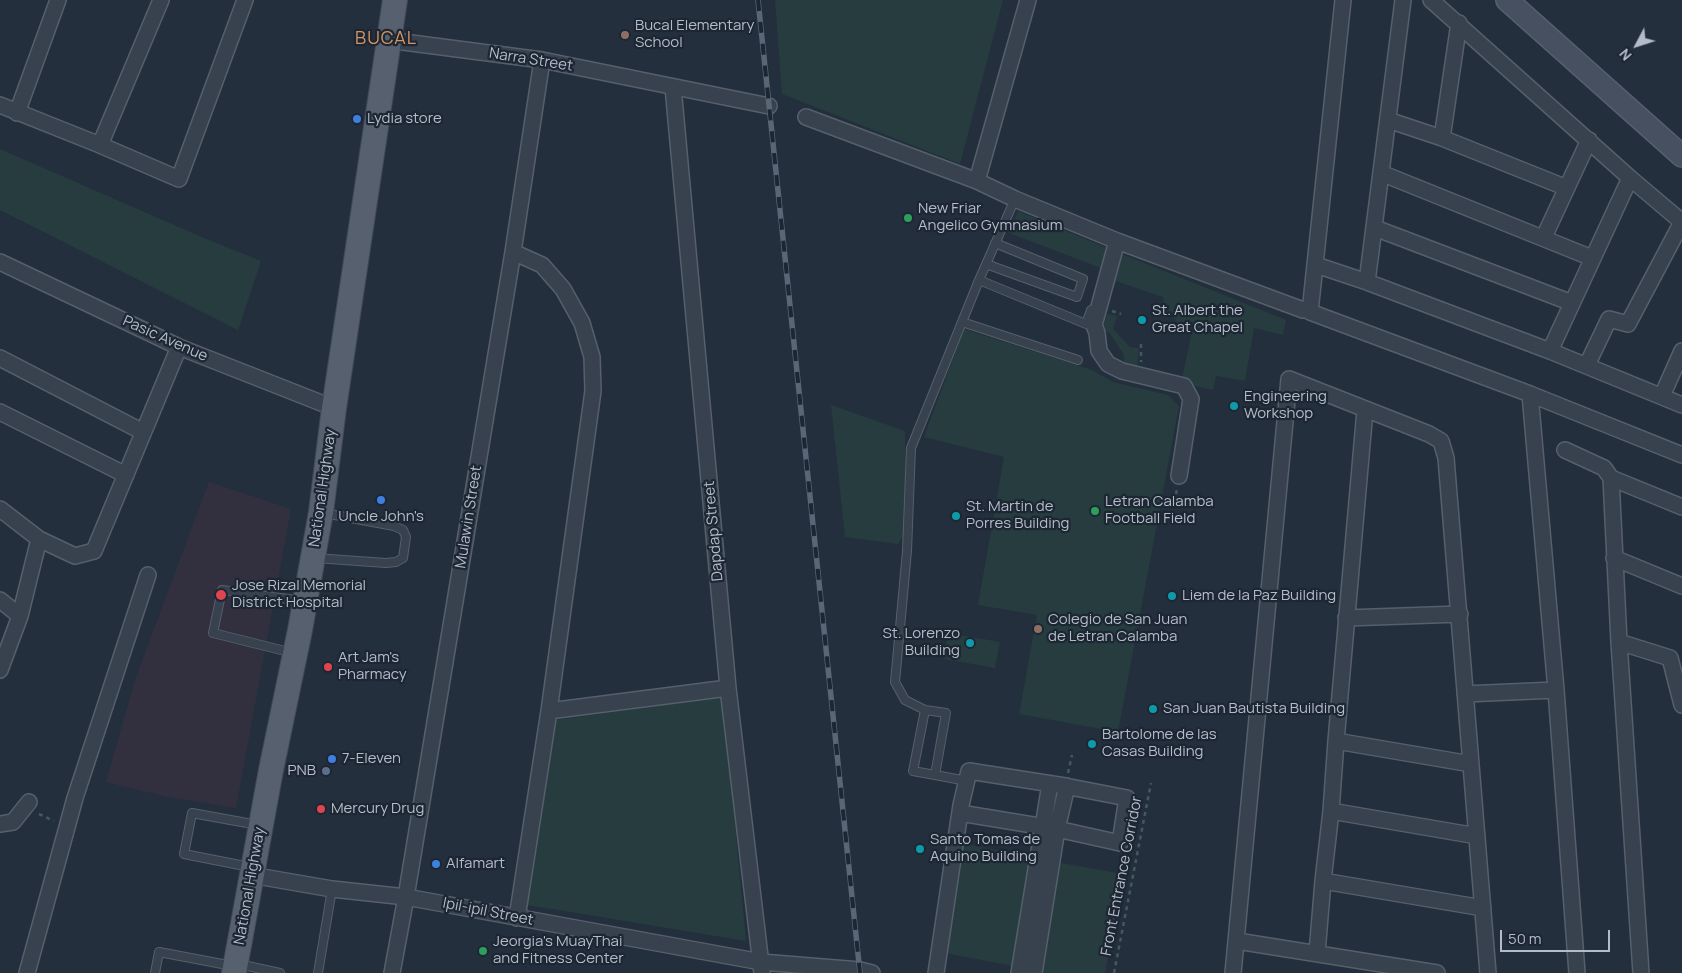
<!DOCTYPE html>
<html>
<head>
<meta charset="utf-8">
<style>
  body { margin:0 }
  #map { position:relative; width:1682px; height:973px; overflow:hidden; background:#242f3e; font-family:Manrope,sans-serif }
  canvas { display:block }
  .north { position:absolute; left:1612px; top:20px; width:50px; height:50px; -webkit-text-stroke:4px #1d2633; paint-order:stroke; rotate:230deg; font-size:14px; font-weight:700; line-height:20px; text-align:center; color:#b4bcc9 }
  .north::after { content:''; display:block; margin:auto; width:18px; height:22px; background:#b4bcc9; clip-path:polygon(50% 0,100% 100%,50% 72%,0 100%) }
  .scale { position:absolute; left:1500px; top:930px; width:110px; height:22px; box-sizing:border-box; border:2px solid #b4bcc9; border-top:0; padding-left:6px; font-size:15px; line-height:18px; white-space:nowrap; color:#b4bcc9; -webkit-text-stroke:4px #1d2633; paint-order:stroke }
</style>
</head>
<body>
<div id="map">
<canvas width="1682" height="973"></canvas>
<div class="north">N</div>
<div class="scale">50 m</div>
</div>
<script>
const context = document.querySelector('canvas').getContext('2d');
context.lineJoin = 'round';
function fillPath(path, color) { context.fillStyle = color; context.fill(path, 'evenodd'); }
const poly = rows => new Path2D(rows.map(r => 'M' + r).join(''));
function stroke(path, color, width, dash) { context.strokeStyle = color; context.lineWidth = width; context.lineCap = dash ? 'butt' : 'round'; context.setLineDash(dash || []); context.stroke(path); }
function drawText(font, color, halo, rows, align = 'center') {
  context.font = font + ' Manrope,sans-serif'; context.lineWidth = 4.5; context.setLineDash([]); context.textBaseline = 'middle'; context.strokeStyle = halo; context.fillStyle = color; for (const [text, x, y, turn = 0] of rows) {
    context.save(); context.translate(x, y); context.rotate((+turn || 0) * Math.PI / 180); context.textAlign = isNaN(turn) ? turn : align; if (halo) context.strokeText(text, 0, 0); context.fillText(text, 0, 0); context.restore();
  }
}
fillPath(poly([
  [209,482,291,509,236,808,164,796,106,782,135,680]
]), '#32303f');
fillPath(poly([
  [775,0,1003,0,960,164,782,94],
  [0,149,204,238,261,261,238,330,0,210],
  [1018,211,1112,250,1106,270,1009,233],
  [1117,252,1286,320,1283,335,1254,328,1245,381,1216,376,1213,390,1181,383,1193,327,1178,323,1164,306,1163,297,1116,281,1114,288,1106,285],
  [1107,314,1117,316,1113,329,1130,347,1139,348,1137,369,1124,367,1124,355,1109,332,1102,330],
  [964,329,1092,370,1113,382,1168,395,1179,406,1118,732,1019,714,1037,615,978,605,1004,457,924,437],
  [831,405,905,431,906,532,898,544,845,537],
  [948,633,1000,642,995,668,944,659],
  [723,697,746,941,528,905,556,720],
  [965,844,1033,857,1013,966,945,953],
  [1056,862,1123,874,1105,973,1048,973,1036,971]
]), '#263c3f');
const lane = poly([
  [986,264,1077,297,1083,279,995,243],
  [979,280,1015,199],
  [962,322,1078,360],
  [315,558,386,563,396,562,403,558,406,537,403,530,394,526,324,513],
  [293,653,213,633,222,590,303,601],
  [925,710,913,771,935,775],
  [967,781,935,775,946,713,925,710,905,700,895,682,907,551,911,448,979,280,1086,324,1091,310],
  [250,867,184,854,192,813,258,825],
  [238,964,280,973],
  [155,973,159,952,233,966],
  [318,973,332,889]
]);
const street = poly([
  [1343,0,1310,312,1530,394,1682,455],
  [1431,0,1630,178,1682,222],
  [388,40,542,60,769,106],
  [673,87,728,688,762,973],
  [0,105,100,145,179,179,245,0],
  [17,113,58,0],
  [806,117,977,181,1015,199,1117,241,1303,310],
  [1388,120,1442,138,1567,188],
  [1442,138,1459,23],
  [100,145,161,0],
  [1381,173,1592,258],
  [977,181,1028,0],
  [1375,228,1572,303],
  [1544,237,1589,140],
  [1117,241,1094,325,1097,333,1099,351,1108,364,1122,371,1184,386,1191,399,1179,476],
  [513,252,542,265,563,289,582,323,592,357,593,391,549,711,517,918],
  [0,262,179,347,334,408],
  [1316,265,1367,282,1550,351,1682,405],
  [1367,282,1403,0],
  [1550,351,1630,178],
  [0,358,143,432],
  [1587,365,1609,319,1628,324,1682,222],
  [1530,394,1556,690,1577,973],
  [1662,396,1682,351],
  [0,412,126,475],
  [1565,450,1604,468,1611,478,1619,642,1641,973],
  [1611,478,1682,507],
  [0,509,39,539,75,556,94,551,179,347],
  [1614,558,1682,586],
  [0,600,20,616],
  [1346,618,1460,614],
  [1619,642,1670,658,1682,705],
  [0,670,20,616,39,539],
  [1465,694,1556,690],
  [549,711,728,688],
  [1336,741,1471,764],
  [1331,811,1477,836],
  [0,824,13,822,29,802],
  [251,875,332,889,406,897,761,962,860,970,872,973],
  [1323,881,1483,908],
  [1237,941,1437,973],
  [1317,953,1323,881,1331,811,1336,741,1365,410],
  [27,973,75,798,148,575],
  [392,973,406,897,513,252,542,60],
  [936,973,961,805,969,771,1065,786,1127,798,1120,843,1057,829,960,813],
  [1019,973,1050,784],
  [1034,973,1057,829,1067,786],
  [1233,973,1289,379,1429,434,1441,441,1446,458,1488,973]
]);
const secondary = poly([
  [1507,0,1682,156]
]);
const primary = poly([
  [234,973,271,770,300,630,321,512,334,408,395,0]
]);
stroke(lane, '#565f6c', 10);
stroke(street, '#565f6c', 18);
stroke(secondary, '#565f6c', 24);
stroke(primary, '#414a57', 26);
stroke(poly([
  [1112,311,1121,314],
  [1141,344,1141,362],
  [1175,502,1177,488],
  [1139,729,1139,732,1161,737,1160,740],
  [1068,773,1072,755],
  [39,814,54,821],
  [1114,973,1151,783]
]), '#44595c', 2.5, [4, 4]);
stroke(lane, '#38414e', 8);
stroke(street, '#38414e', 15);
stroke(secondary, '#465061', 21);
stroke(primary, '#56606e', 24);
const rail = poly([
  [758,0,860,973]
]);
stroke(rail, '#5a6575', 5.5);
stroke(rail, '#1d2633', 4, [11]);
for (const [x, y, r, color] of [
  [625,35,5,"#8d6e63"],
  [357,119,5,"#3f7fe0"],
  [908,218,5,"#2e9e5b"],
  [1142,320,5,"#0f9aa8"],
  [1234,406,5,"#0f9aa8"],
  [381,500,5,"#3f7fe0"],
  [1095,511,5,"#2e9e5b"],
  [956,516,5,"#0f9aa8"],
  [221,595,6,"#e0444e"],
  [1172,596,5,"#0f9aa8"],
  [1038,629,5,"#8d6e63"],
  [970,643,5,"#0f9aa8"],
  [328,667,5,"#e0444e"],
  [1153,709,5,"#0f9aa8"],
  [1092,744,5,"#0f9aa8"],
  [332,759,5,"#3f7fe0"],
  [326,771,5,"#5c6f8a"],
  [321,809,5,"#e0444e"],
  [920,849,5,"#0f9aa8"],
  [436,864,5,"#3f7fe0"],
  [483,951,5,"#2e9e5b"]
]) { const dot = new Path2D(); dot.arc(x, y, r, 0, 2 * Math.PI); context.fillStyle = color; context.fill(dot); stroke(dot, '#1d2633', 2); }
drawText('15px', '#b4bcc9', '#1d2633', [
  ["Bucal Elementary",635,26],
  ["School",635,43],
  ["Lydia store",367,119],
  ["New Friar",918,209],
  ["Angelico Gymnasium",918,226],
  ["St. Albert the",1152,311],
  ["Great Chapel",1152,328],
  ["Engineering",1244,397],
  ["Workshop",1244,414],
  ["Letran Calamba",1105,502],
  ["Football Field",1105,519],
  ["St. Martin de",966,507],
  ["Porres Building",966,524],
  ["Uncle John's",381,517,"center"],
  ["Jose Rizal Memorial",232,586],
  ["District Hospital",232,603],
  ["Liem de la Paz Building",1182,596],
  ["Colegio de San Juan",1048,620],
  ["de Letran Calamba",1048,637],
  ["St. Lorenzo",960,634,"right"],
  ["Building",960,651,"right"],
  ["Art Jam's",338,658],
  ["Pharmacy",338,675],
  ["San Juan Bautista Building",1163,709],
  ["Bartolome de las",1102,735],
  ["Casas Building",1102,752],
  ["7-Eleven",342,759],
  ["PNB",316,771,"right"],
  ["Mercury Drug",331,809],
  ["Santo Tomas de",930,840],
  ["Aquino Building",930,857],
  ["Alfamart",446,864],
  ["Jeorgia's MuayThai",493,942],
  ["and Fitness Center",493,959]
], 'left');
drawText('15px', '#b4bcc9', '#1d2633', [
  ["Narra Street",531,60,9],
  ["Pasic Avenue",165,339,24],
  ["National Highway",323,488,-82],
  ["Mulawin Street",469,517,-81],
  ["Dapdap Street",714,531,-95],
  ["Front Entrance Corridor",1122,876,-79],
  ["National Highway",250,886,-80],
  ["Ipil-ipil Street",488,912,11]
]);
context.letterSpacing = '1px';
drawText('18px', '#d59563', '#1d2633', [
  ["BUCAL",386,39]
]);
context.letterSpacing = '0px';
</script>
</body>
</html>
